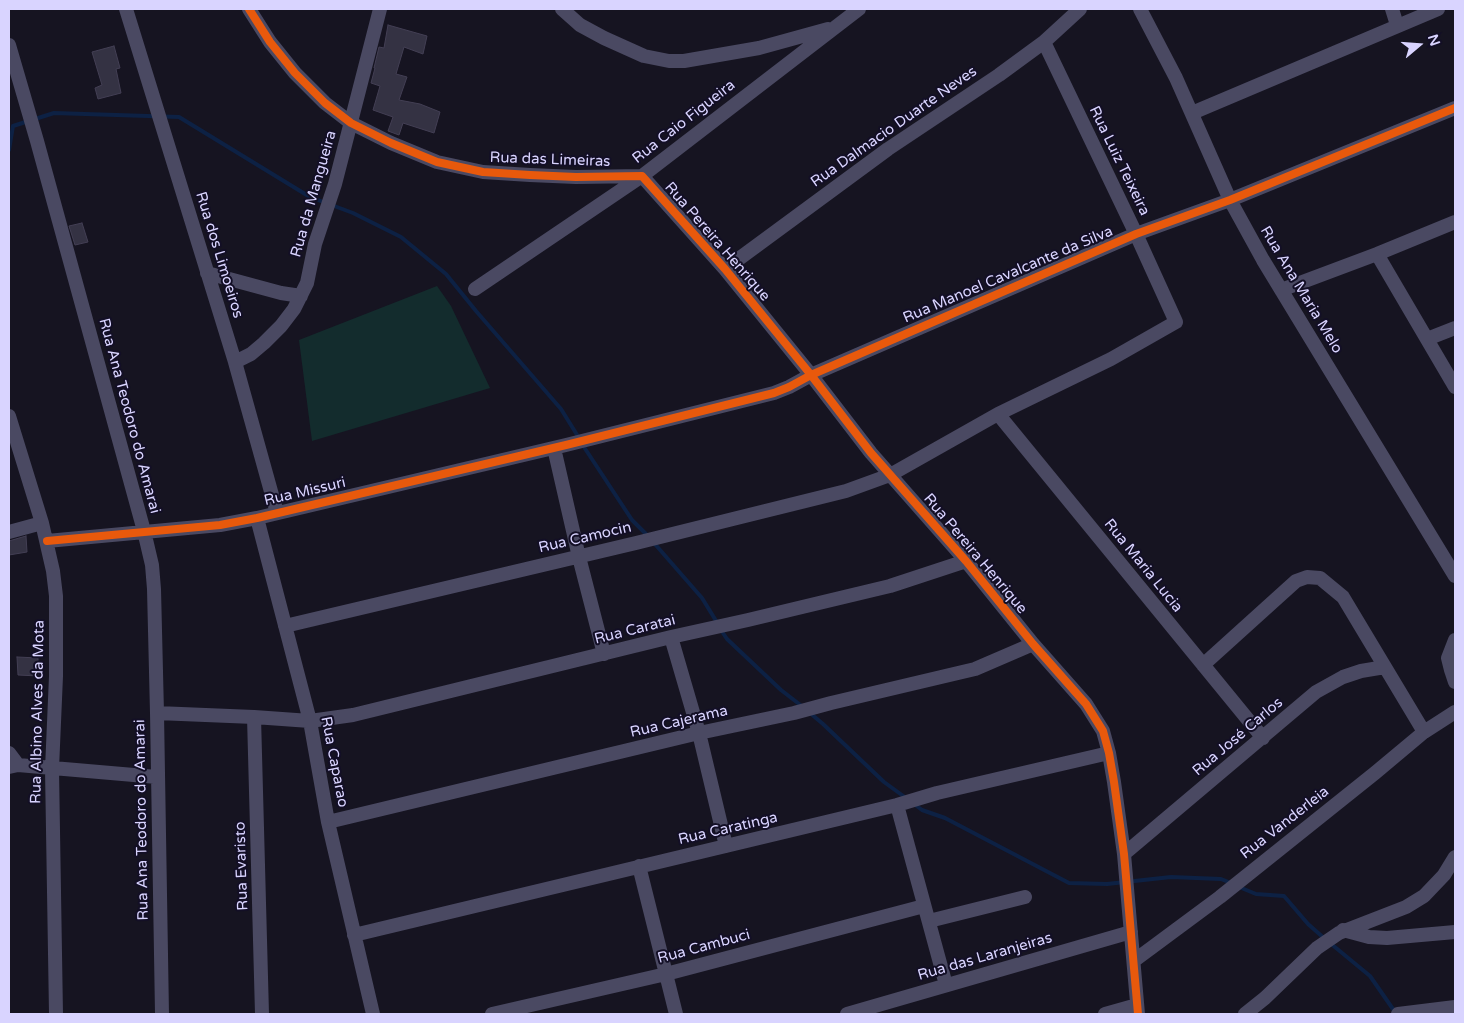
<!DOCTYPE html>
<html>
<head>
<meta charset="utf-8">
<style>
  body { margin:0 }
  #map { position:relative; width:1464px; height:1023px; overflow:hidden; background:#161421; font-family:"Varela Round",sans-serif }
  canvas { display:block }
  .frame { position:absolute; inset:0; border:10px solid #d9d4ff; pointer-events:none }
  .north { position:absolute; left:1394px; top:20px; width:50px; height:50px; -webkit-text-stroke:4px #130f26; paint-order:stroke; rotate:72deg; font-size:14px; font-weight:700; line-height:20px; text-align:center; color:#d9d4ff }
  .north::after { content:''; display:block; margin:auto; width:18px; height:22px; background:#d9d4ff; clip-path:polygon(50% 0,100% 100%,50% 72%,0 100%) }
</style>
</head>
<body>
<div id="map">
<canvas width="1464" height="1023"></canvas>
<div class="frame"></div>
<div class="north">N</div>
</div>
<script>
const context = document.querySelector('canvas').getContext('2d');
context.lineJoin = 'round';
function fillPath(path, color) { context.fillStyle = color; context.fill(path, 'evenodd'); }
const poly = rows => new Path2D(rows.map(r => 'M' + r).join(''));
function stroke(path, color, width, dash) { context.strokeStyle = color; context.lineWidth = width; context.lineCap = dash ? 'butt' : 'round'; context.setLineDash(dash || []); context.stroke(path); }
function drawText(font, color, halo, rows, align = 'center') {
  context.font = font + ' "Varela Round",sans-serif'; context.lineWidth = 4; context.setLineDash([]); context.textBaseline = 'middle'; context.strokeStyle = halo; context.fillStyle = color; for (const [text, x, y, turn = 0] of rows) {
    context.save(); context.translate(x, y); context.rotate((+turn || 0) * Math.PI / 180); context.textAlign = isNaN(turn) ? turn : align; if (halo) context.strokeText(text, 0, 0); context.fillText(text, 0, 0); context.restore();
  }
}
fillPath(poly([
  [437,286,451,306,490,388,312,441,299,340]
]), '#132c2d');
stroke(poly([
  [9,150,13,126,54,113,179,117,310,197,353,213,401,237,446,274,476,311,561,409,579,438],
  [582,444,632,520,648,536],
  [654,543,702,598,718,624],
  [721,630,727,639,781,690,803,707],
  [810,713,823,724,884,782,906,798],
  [914,804,922,810,945,818,1069,883,1107,884,1171,877,1221,879,1231,883],
  [1239,887,1256,894,1284,896,1308,924,1325,939],
  [1330,943,1370,976,1395,1012]
]), '#0d2144', 4);
const building = poly([
  [388,25,427,36,423,54,404,47,396,74,407,77,399,100,420,104,440,112,434,133,403,123,399,135,388,131,393,117,373,110,380,86,371,83,375,68,374,68,379,47,384,48,388,25],
  [114,46,120,68,116,69,121,93,98,99,95,88,102,85,92,52,114,46],
  [82,223,88,242,75,245,69,226,82,223],
  [26,536,27,552,9,555,9,541,26,536],
  [17,657,38,658,38,676,18,675,17,657]
]);
fillPath(building, '#343243');
stroke(building, '#433f54', 1);
stroke(poly([
  [126,9,235,362,277,513],
  [249,9,270,42,295,73,325,103,351,123,391,143,437,162,483,172,530,175,576,177,642,176,725,269,811,375,871,453,966,561,1033,644,1086,704,1103,731,1109,753,1114,782,1124,854,1138,1014],
  [562,9,580,25,604,38,644,56,669,61,684,61,759,48,828,29],
  [1140,9,1176,78,1230,200,1263,260,1455,576],
  [1392,9,1397,25],
  [9,45,37,141,144,531,152,565,154,589,157,713,162,1014],
  [1192,113,1438,9],
  [1377,254,1455,387],
  [725,269,888,149,999,75,1044,42,1080,9],
  [207,273,281,293,301,296],
  [475,289,642,176,859,9],
  [1281,290,1377,254,1455,222],
  [1427,339,1455,328],
  [235,362,251,354,264,343,281,326,294,309,307,283,315,244,335,184,380,9],
  [998,414,1263,738],
  [9,416,42,523,53,571,56,596,56,676,52,769,56,1014],
  [554,448,579,557,604,654],
  [257,518,310,721,328,822,373,1014],
  [9,532,42,523],
  [47,541,220,525,257,518,566,445,774,393,789,387,811,375,1136,234,1230,200,1455,108],
  [285,626,636,543,846,491,890,475,998,414,1111,359,1176,322,1136,234,1044,42],
  [671,637,699,733,726,846],
  [1455,640,1448,658,1451,670,1455,682],
  [1203,665,1296,581,1307,577,1320,578,1343,597,1424,732],
  [157,713,254,717,310,721,353,715,671,637,748,620,890,586,966,561],
  [254,717,262,1014],
  [9,753,18,765],
  [9,767,18,765,157,777],
  [897,805,946,985],
  [328,822,699,733,794,713,831,703,975,669,1033,644],
  [1124,854,1316,692,1343,677,1361,671,1385,667],
  [639,866,676,1014],
  [929,921,1025,897],
  [1343,930,1369,937,1387,938,1455,932],
  [354,935,897,805,937,793,1109,753],
  [1135,960,1220,897,1375,773,1424,732,1455,712],
  [492,1014,666,974,924,906],
  [847,1014,1131,932],
  [1105,1014,1137,1005],
  [1245,1014,1265,998,1317,948,1339,933,1406,907,1424,896,1444,875,1455,857],
  [1398,1014,1455,1007]
]), '#4a4962', 14);
stroke(poly([
  [249,9,270,42,295,73,325,103,351,123,391,143,437,162,483,172,530,175,576,177,642,176,725,269,811,375,871,453,966,561,1033,644,1086,704,1103,731,1109,753,1114,782,1124,854,1138,1014],
  [47,541,220,525,257,518,566,445,774,393,789,387,811,375,1136,234,1230,200,1455,108]
]), '#e8590c', 8);
drawText('15px', '#d9d4ff', '#130f26', [
  ["Rua Caio Figueira",684,122,-38],
  ["Rua Dalmacio Duarte Neves",894,127,-35],
  ["Rua das Limeiras",550,160,2],
  ["Rua Luiz Teixeira",1119,161,64],
  ["Rua da Mangueira",314,194,-74],
  ["Rua Pereira Henrique",717,242,49],
  ["Rua dos Limoeiros",219,255,73],
  ["Rua Manoel Cavalcante da Silva",1008,275,-23],
  ["Rua Ana Maria Melo",1301,290,59],
  ["Rua Ana Teodoro do Amarai",129,416,75],
  ["Rua Missuri",305,492,-13],
  ["Rua Camocin",585,538,-13],
  ["Rua Pereira Henrique",975,554,50],
  ["Rua Maria Lucia",1143,566,51],
  ["Rua Caratai",635,630,-14],
  ["Rua Albino Alves da Mota",38,712,-89],
  ["Rua Cajerama",679,722,-13],
  ["Rua José Carlos",1238,737,-40],
  ["Rua Caparao",334,762,79],
  ["Rua Ana Teodoro do Amarai",142,820,-91],
  ["Rua Vanderleia",1285,823,-38],
  ["Rua Caratinga",728,829,-13],
  ["Rua Evaristo",242,866,-92],
  ["Rua Cambuci",704,947,-15],
  ["Rua das Laranjeiras",985,957,-16]
]);
</script>
</body>
</html>
